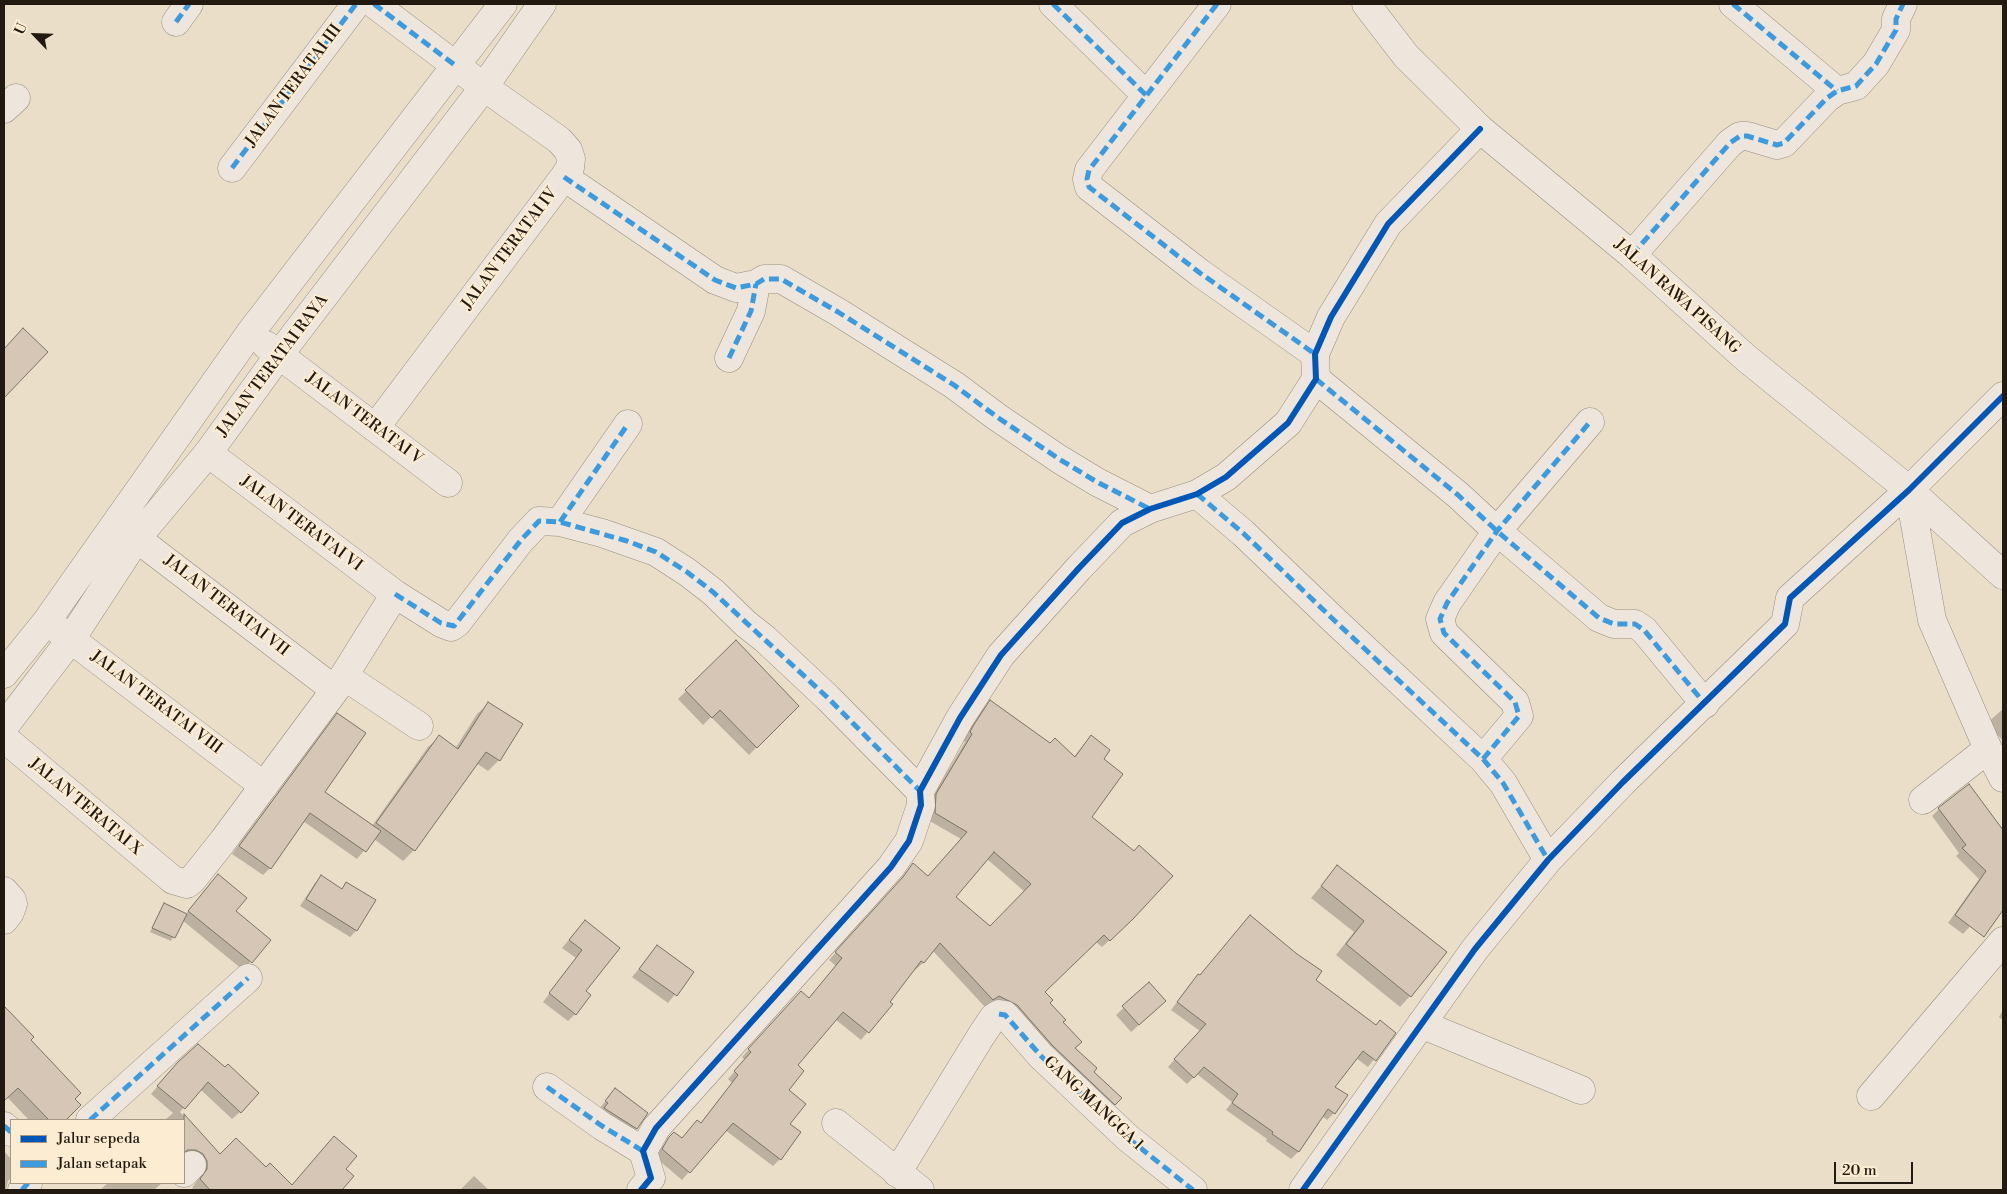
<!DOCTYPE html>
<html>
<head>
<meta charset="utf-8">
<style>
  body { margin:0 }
  #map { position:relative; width:2007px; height:1194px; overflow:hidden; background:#ebdec8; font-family:"Libre Bodoni",serif }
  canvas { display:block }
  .frame { position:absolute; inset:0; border:5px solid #221a10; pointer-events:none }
  .legend { position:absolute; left:10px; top:1119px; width:175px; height:65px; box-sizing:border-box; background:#fbecd2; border:1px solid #a49884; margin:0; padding:6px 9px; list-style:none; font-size:15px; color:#221a10 }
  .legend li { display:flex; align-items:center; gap:10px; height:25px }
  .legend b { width:25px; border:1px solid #a49884 }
  .north { position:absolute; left:10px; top:10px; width:50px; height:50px; -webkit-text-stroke:4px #fbecd2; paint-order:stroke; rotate:294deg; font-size:14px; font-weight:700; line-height:20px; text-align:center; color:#221a10 }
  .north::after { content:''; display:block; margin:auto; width:18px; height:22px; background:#221a10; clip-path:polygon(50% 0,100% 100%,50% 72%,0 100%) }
  .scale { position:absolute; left:1834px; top:1162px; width:79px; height:22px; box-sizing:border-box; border:2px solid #221a10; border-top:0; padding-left:6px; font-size:15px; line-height:18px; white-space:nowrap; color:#221a10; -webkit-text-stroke:4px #fbecd2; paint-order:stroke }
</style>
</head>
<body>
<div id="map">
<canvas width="2007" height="1194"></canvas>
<div class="frame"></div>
<ul class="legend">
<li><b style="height:6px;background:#0057b8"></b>Jalur sepeda</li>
<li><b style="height:6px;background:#3c9bde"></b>Jalan setapak</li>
</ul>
<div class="north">U</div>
<div class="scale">20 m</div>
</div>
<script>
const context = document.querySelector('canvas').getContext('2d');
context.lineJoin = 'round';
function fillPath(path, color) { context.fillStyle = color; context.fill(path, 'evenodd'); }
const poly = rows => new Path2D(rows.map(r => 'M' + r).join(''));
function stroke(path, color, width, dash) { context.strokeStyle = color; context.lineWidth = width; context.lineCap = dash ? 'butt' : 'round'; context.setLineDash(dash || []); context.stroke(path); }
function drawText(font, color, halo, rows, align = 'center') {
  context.font = font + ' "Libre Bodoni",serif'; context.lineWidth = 4.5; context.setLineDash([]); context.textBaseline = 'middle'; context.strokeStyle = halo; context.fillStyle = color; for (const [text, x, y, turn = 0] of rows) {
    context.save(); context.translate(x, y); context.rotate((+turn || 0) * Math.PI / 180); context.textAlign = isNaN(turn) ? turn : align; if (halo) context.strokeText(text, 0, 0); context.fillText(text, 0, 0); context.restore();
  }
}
fillPath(poly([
  [736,642,797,706,749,755,711,717,703,725,678,699],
  [991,701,1050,745,1074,757,1084,744,1102,759,1090,817,1124,927,1102,947,1096,942,1043,993,1048,1003,1062,1022,1074,1049,1092,1072,1120,1098,1107,1111,985,1007,932,950,923,963,915,970,914,969,888,1002,891,1004,861,1040,835,1019,796,1066,787,1090,788,1124,780,1159,773,1166,725,1130,682,1180,655,1157,667,1141,674,1133,681,1139,700,1124,732,1083,728,1079,745,1060,742,1057,793,1000,809,999,836,966,829,960,896,886,906,872,913,865,928,878,961,839,928,820,929,803,965,742,963,740,966,735,983,709],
  [987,859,1025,892,990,928,954,897],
  [488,704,499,760,488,771,476,763,414,850,403,861,374,839,357,859,303,821,270,868,263,875,232,854,330,723,337,715,324,792,372,826,428,747,439,737,455,749,477,714],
  [2003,709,2003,741,1987,723],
  [1939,809,1998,824,2003,832,2003,890,1963,934,1948,923,1979,879,1956,856,1959,853,1932,816],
  [1337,867,1410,996,1400,1007,1336,955,1354,932,1311,898],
  [218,875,235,912,269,940,243,970,182,920,171,941,150,932,164,905,185,915],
  [321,877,341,889,346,884,374,901,356,931,350,937,300,906,315,883],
  [1250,917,1315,980,1376,1026,1394,1033,1368,1067,1356,1058,1333,1087,1334,1113,1327,1120,1322,1116,1298,1152,1291,1159,1266,1141,1267,1139,1226,1110,1232,1102,1197,1074,1187,1084,1168,1067,1200,1031,1171,1010,1191,983,1199,977],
  [585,921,584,992,575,1014,568,1021,543,1002,576,958,562,948],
  [657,947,692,973,668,1003,632,977],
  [1149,984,1157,1009,1131,1032,1116,1015],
  [4,1008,32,1037,29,1040,79,1105,64,1120,29,1120,7,1097,4,1100],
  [2003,1010,2003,1020,1999,1017],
  [198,1046,240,1112,232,1119,200,1089,180,1112,220,1155,266,1168,291,1187,344,1169,342,1188,345,1190,194,1190,192,1188,199,1178,199,1170,184,1158,184,1120,165,1120,173,1113,151,1094,170,1072],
  [608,1098,636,1128,629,1136,599,1109],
  [4,1151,11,1159,11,1178,8,1181,6,1190,4,1190],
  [474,1176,489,1190,460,1190],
  [108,1183,162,1183,154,1190,100,1190]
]), '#0003');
const building = poly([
  [23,328,48,352,4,398,4,349,23,328],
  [736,640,799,706,757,748,720,710,712,718,685,690,736,640],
  [990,700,1050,743,1055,738,1075,757,1091,735,1110,750,1104,759,1123,774,1092,817,1134,851,1139,845,1173,876,1133,919,1110,941,1104,935,1045,992,1053,1000,1050,1003,1066,1020,1063,1022,1082,1042,1075,1048,1097,1068,1094,1072,1122,1098,1115,1105,1052,1045,1017,1005,999,996,993,1000,940,943,924,963,921,961,890,1002,893,1004,869,1033,843,1012,798,1065,804,1071,789,1090,806,1104,790,1124,801,1132,781,1160,733,1123,690,1173,662,1149,669,1137,674,1132,682,1138,697,1120,701,1123,738,1075,734,1071,751,1052,748,1049,801,991,809,998,842,958,835,952,903,877,913,863,928,876,967,832,935,813,936,794,972,734,970,732,973,726,990,700],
  [994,852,1031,884,990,926,956,897,994,852],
  [488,702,523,724,500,761,486,752,415,851,376,823,439,735,458,749,488,702],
  [337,713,366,733,325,792,381,831,366,852,310,813,271,869,239,846,337,713],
  [1969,784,2003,830,2003,910,1984,937,1955,915,1986,871,1962,848,1966,845,1938,808,1969,784],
  [1337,865,1447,952,1411,997,1346,944,1364,921,1321,886,1337,865],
  [218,874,247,898,236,911,271,940,252,963,188,911,218,874],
  [321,875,342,889,346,882,376,900,357,931,306,899,321,875],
  [164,903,187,914,175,938,152,928,164,903],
  [1250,915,1297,954,1322,971,1316,980,1376,1025,1380,1020,1396,1033,1376,1061,1363,1051,1335,1087,1348,1095,1335,1114,1328,1109,1299,1152,1272,1134,1273,1132,1232,1103,1238,1094,1204,1067,1194,1078,1174,1059,1206,1024,1177,1002,1198,974,1200,975,1250,915],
  [585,920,620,948,586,991,591,995,576,1015,549,993,582,950,569,940,585,920],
  [657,945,694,972,677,996,639,969,657,945],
  [1149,982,1166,1001,1139,1025,1122,1006,1149,982],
  [4,1006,34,1037,31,1040,81,1093,75,1099,81,1105,66,1120,49,1120,18,1088,4,1101,4,1006],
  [198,1044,225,1067,228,1064,259,1093,241,1113,208,1082,185,1109,157,1086,178,1062,198,1044],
  [615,1088,648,1113,637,1129,604,1108,608,1103,605,1101,615,1088],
  [184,1114,220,1154,236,1138,266,1167,270,1163,292,1185,334,1136,357,1156,346,1169,354,1176,342,1190,210,1190,200,1179,207,1169,207,1161,203,1154,196,1150,188,1150,184,1152,184,1114]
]);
fillPath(building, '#d5c6b5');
stroke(building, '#797266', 1);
const minor = poly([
  [374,4,484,87,559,140,568,150,571,159,570,168,564,177,375,428],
  [1053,4,1146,95],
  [1217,4,1089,170,1087,179,1089,187,1200,273,1315,354],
  [1366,4,1406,56,1480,129,1632,255,1746,358,1909,490,2003,575],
  [1733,4,1837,91],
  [176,22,189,4],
  [4,109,16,98],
  [232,168,356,4],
  [564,177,715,280,736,288,756,284,764,279,781,279,838,312,954,385,997,417,1059,459,1097,482,1150,509],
  [1632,255,1730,143,1740,136,1747,136,1777,145,1784,143,1827,98,1837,91,1856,86,1876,64,1896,30,1896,19,1903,4],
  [266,345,448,483],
  [729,358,751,311,756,284],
  [1316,379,1458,495,1497,531,1599,618,1614,624,1635,624,1644,630,1705,704],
  [208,453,395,594,441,623,451,627,457,623,521,540,539,521,560,522,602,533,656,552,687,572,713,592,746,624,765,639,828,698,920,791],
  [1909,490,1932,620,1988,749,2003,778],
  [1197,494,1243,533,1336,622,1483,759,1503,783,1548,860],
  [560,522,628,424],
  [123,528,335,690],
  [56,628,264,786],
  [4,674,46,622,250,333,503,4],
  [344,676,419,726],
  [4,727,71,639,137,538,208,453,279,355,484,87,542,4],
  [4,738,167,875,173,880,187,884,192,880,223,841,335,690,395,594],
  [1483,759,1519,716,1515,702,1444,633,1440,619,1447,603,1497,531,1590,422],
  [1923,800,1988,749],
  [4,891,12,900,13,904,10,912,4,920],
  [1421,1024,1581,1090],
  [547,1087,602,1126,643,1151],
  [1871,1096,2003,941],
  [90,1120,248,978],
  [836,1123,920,1190],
  [4,1126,11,1132],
  [184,1173,192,1165],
  [897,1173,981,1036,993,1018,999,1014,1005,1015,1041,1056,1128,1138,1193,1190],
  [22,1190,28,1183],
  [641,1190,651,1178,643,1151,656,1128,891,867,909,841,921,805,920,791,960,718,1001,655,1079,568,1122,523,1150,509,1197,494,1226,477,1288,423,1316,379,1315,354,1331,317,1388,224,1480,129],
  [1303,1190,1475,949,1548,860,1623,782,1785,624,1790,598,1909,490,2003,396]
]);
stroke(minor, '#958d7f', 29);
stroke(minor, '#eee6dc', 28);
stroke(poly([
  [374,4,456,66],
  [1053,4,1146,95],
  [1217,4,1089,170,1087,179,1089,187,1200,273,1315,354],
  [1733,4,1837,91],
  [176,22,189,4],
  [232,168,356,4],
  [564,177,715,280,736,288,756,284,764,279,781,279,838,312,954,385,997,417,1059,459,1097,482,1150,509],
  [1632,255,1730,143,1740,136,1747,136,1777,145,1784,143,1827,98,1837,91,1856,86,1876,64,1896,30,1896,19,1903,4],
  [729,358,751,311,756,284],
  [1316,379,1458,495,1497,531,1599,618,1614,624,1635,624,1644,630,1705,704],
  [1197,494,1243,533,1336,622,1483,759,1503,783,1548,860],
  [560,522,628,424],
  [395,594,441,623,454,626,521,540,539,521,560,522,627,541,656,552,687,572,713,592,828,698,920,791,920,793],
  [1483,759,1519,716,1515,702,1444,633,1440,619,1447,603,1497,531,1590,422],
  [999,1014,1005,1015,1041,1056,1128,1138,1193,1190],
  [547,1087,602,1126,643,1151],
  [90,1120,248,978],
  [4,1126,11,1132],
  [22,1190,28,1183]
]), '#3c9bde', 5, [10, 5]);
stroke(poly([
  [641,1190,651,1178,643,1151,656,1128,891,867,909,841,921,805,920,791,960,718,1001,655,1079,568,1122,523,1150,509,1197,494,1226,477,1288,423,1316,379,1315,354,1331,317,1388,224,1480,129],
  [1303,1190,1475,949,1548,860,1623,782,1785,624,1790,598,1909,490,2003,396]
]), '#0057b8', 6);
drawText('16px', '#221a10', '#fbecd2', [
  ["JALAN TERATAI III",294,86,-53],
  ["JALAN TERATAI IV",510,249,-53],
  ["JALAN RAWA PISANG",1677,297,42],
  ["JALAN TERATAI RAYA",273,366,-53],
  ["JALAN TERATAI V",364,419,37],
  ["JALAN TERATAI VI",301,524,37],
  ["JALAN TERATAI VII",226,606,38],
  ["JALAN TERATAI VIII",156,703,37],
  ["JALAN TERATAI X",85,807,40],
  ["GANG MANGGA 1",1093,1104,43]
]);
</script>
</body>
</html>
